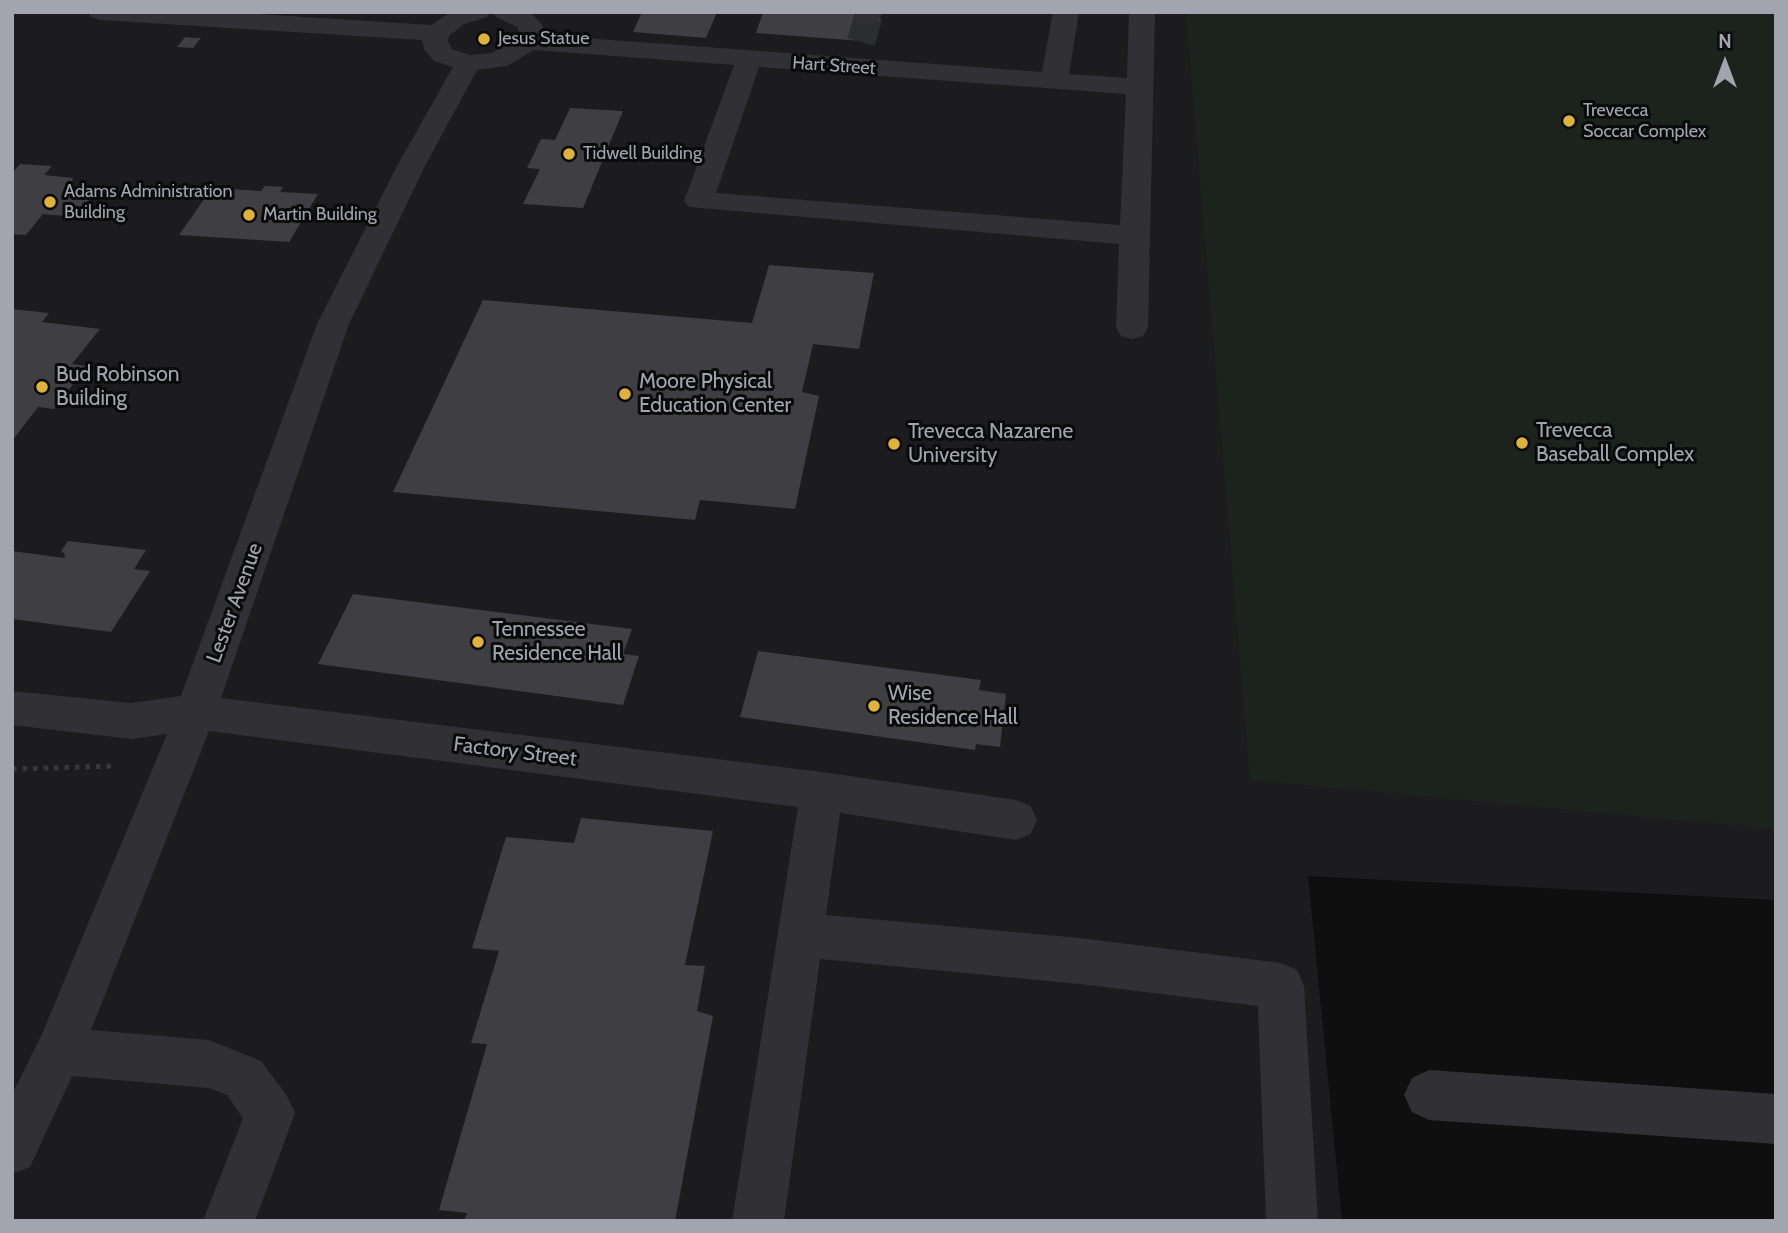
<!DOCTYPE html>
<html>
<head>
<meta charset="utf-8">
<style>
  body { margin:0 }
  #map { position:relative; width:1788px; height:1233px; overflow:hidden; background:#0f0f10; font-family:Cabin,sans-serif }
  canvas { display:block }
  .frame { position:absolute; inset:0; border:14px solid #a2a5b0; pointer-events:none }
  .north { position:absolute; left:1690px; top:28px; width:70px; height:70px; -webkit-text-stroke:5px #0a0a0b; paint-order:stroke; rotate:0deg; font-size:19px; font-weight:700; line-height:28px; text-align:center; color:#a2a5b0 }
  .north::after { content:''; display:block; margin:auto; width:24px; height:32px; background:#a2a5b0; clip-path:polygon(50% 0,100% 100%,50% 72%,0 100%) }
</style>
</head>
<body>
<div id="map">
<canvas width="1788" height="1233"></canvas>
<div class="frame"></div>
<div class="north">N</div>
</div>
<script>
const context = document.querySelector('canvas').getContext('2d');
context.lineJoin = 'round';
function fillPath(path, color) { context.fillStyle = color; context.fill(path, 'evenodd'); }
const poly = rows => new Path2D(rows.map(r => 'M' + r).join(''));
function stroke(path, color, width, dash) { context.strokeStyle = color; context.lineWidth = width; context.lineCap = dash ? 'butt' : 'round'; context.setLineDash(dash || []); context.stroke(path); }
function drawText(font, color, halo, rows, align = 'center') {
  context.font = font + ' Cabin,sans-serif'; context.lineWidth = 6; context.setLineDash([]); context.textBaseline = 'middle'; context.strokeStyle = halo; context.fillStyle = color; for (const [text, x, y, turn = 0] of rows) {
    context.save(); context.translate(x, y); context.rotate((+turn || 0) * Math.PI / 180); context.textAlign = isNaN(turn) ? turn : align; if (halo) context.strokeText(text, 0, 0); context.fillText(text, 0, 0); context.restore();
  }
}
fillPath(poly([
  [12,12,1776,12,1776,900,1308,876,1342,1221,12,1221]
]), '#1c1b1d');
fillPath(poly([
  [1186,12,1776,12,1776,829,1250,780]
]), '#1c231d');
fillPath(poly([
  [642,12,717,12,706,38,633,32],
  [763,12,859,12,857,17,881,19,875,42,756,33],
  [185,37,193,38,201,38,193,48,177,47],
  [570,108,623,111,583,208,523,204,540,169,527,168,541,139,555,140],
  [20,164,52,166,44,175,73,178,71,188,97,190,76,217,43,214,26,235,12,234,12,173],
  [265,186,283,187,280,192,318,194,289,242,179,235,212,188,261,191],
  [769,265,874,273,859,349,813,344,802,392,819,396,795,509,700,500,695,520,393,492,483,300,752,323],
  [12,309,49,313,42,322,100,329,72,364,87,366,54,409,38,407,12,441],
  [68,541,146,550,134,569,150,571,111,632,12,619,12,551,64,558,65,554,61,551],
  [353,594,632,629,623,654,639,656,623,705,318,664],
  [758,651,981,680,979,690,1006,694,1000,747,976,744,975,750,740,717],
  [581,818,713,831,685,965,705,966,697,1011,713,1016,675,1221,464,1221,467,1213,439,1210,487,1044,471,1043,499,951,472,948,506,837,574,843]
]), '#3f3f43');
stroke(poly([
  [861,42,868,18]
]), '#2c2d30', 28, [28, 14]);
stroke(poly([
  [12,769,117,766]
]), '#37383c', 5, [4.5, 6]);
fillPath(poly([
  [88,12,226,12,431,25,451,12,490,12,487,17,464,24,449,36,448,41,452,49,470,55,492,53,516,39,519,32,517,27,496,17,493,12,530,12,542,24,544,35,1042,72,1053,12,1079,12,1069,74,1127,78,1129,12,1155,12,1148,328,1143,336,1132,339,1121,336,1116,328,1119,244,689,207,684,201,734,65,534,50,507,66,477,70,425,166,349,324,221,698,822,772,1016,800,1031,806,1037,820,1031,834,1016,840,840,813,826,915,1080,938,1281,963,1297,970,1304,986,1318,1221,1266,1221,1258,1006,1080,984,820,959,784,1221,732,1221,798,807,209,731,91,1030,209,1040,261,1061,287,1096,295,1113,255,1221,203,1221,243,1118,227,1095,209,1088,72,1076,30,1167,12,1174,12,1095,42,1034,167,734,131,739,12,725,12,691,131,703,181,696,317,324,397,166,453,67,434,61,424,49,422,40,100,20,91,17,88,12],
  [759,67,1126,94,1120,225,716,193,759,67],
  [857,12,883,12,877,23,868,26,859,23,855,18,857,12],
  [1429,1070,1776,1094,1776,1144,1429,1120,1412,1112,1404,1095,1412,1078,1429,1070]
]), '#313135');
for (const [x, y, r, color] of [
  [484,39,7,"#dfb339"],
  [1569,121,7,"#dfb339"],
  [569,154,7,"#dfb339"],
  [50,202,7,"#dfb339"],
  [249,215,7,"#dfb339"],
  [42,387,7,"#dfb339"],
  [625,394,7,"#dfb339"],
  [1522,443,7,"#dfb339"],
  [894,444,7,"#dfb339"],
  [478,642,7,"#dfb339"],
  [874,706,7,"#dfb339"]
]) { const dot = new Path2D(); dot.arc(x, y, r, 0, 2 * Math.PI); context.fillStyle = color; context.fill(dot); stroke(dot, '#0a0a0b', 2.5); }
drawText('18px', '#a2a5b0', '#0a0a0b', [
  ["Jesus Statue",498,39],
  ["Trevecca",1583,111],
  ["Soccar Complex",1583,132],
  ["Tidwell Building",583,154],
  ["Adams Administration",64,192],
  ["Building",64,213],
  ["Martin Building",263,215]
], 'left');
drawText('18px', '#a2a5b0', '#0a0a0b', [
  ["Hart Street",834,66,4]
]);
drawText('21px', '#a2a5b0', '#0a0a0b', [
  ["Bud Robinson",56,375],
  ["Building",56,399],
  ["Moore Physical",639,382],
  ["Education Center",639,406],
  ["Trevecca",1536,431],
  ["Baseball Complex",1536,455],
  ["Trevecca Nazarene",908,432],
  ["University",908,456],
  ["Tennessee",492,630],
  ["Residence Hall",492,654],
  ["Wise",888,694],
  ["Residence Hall",888,718]
], 'left');
drawText('21px', '#a2a5b0', '#0a0a0b', [
  ["Lester Avenue",235,603,-70],
  ["Factory Street",515,752,7]
]);
</script>
</body>
</html>
